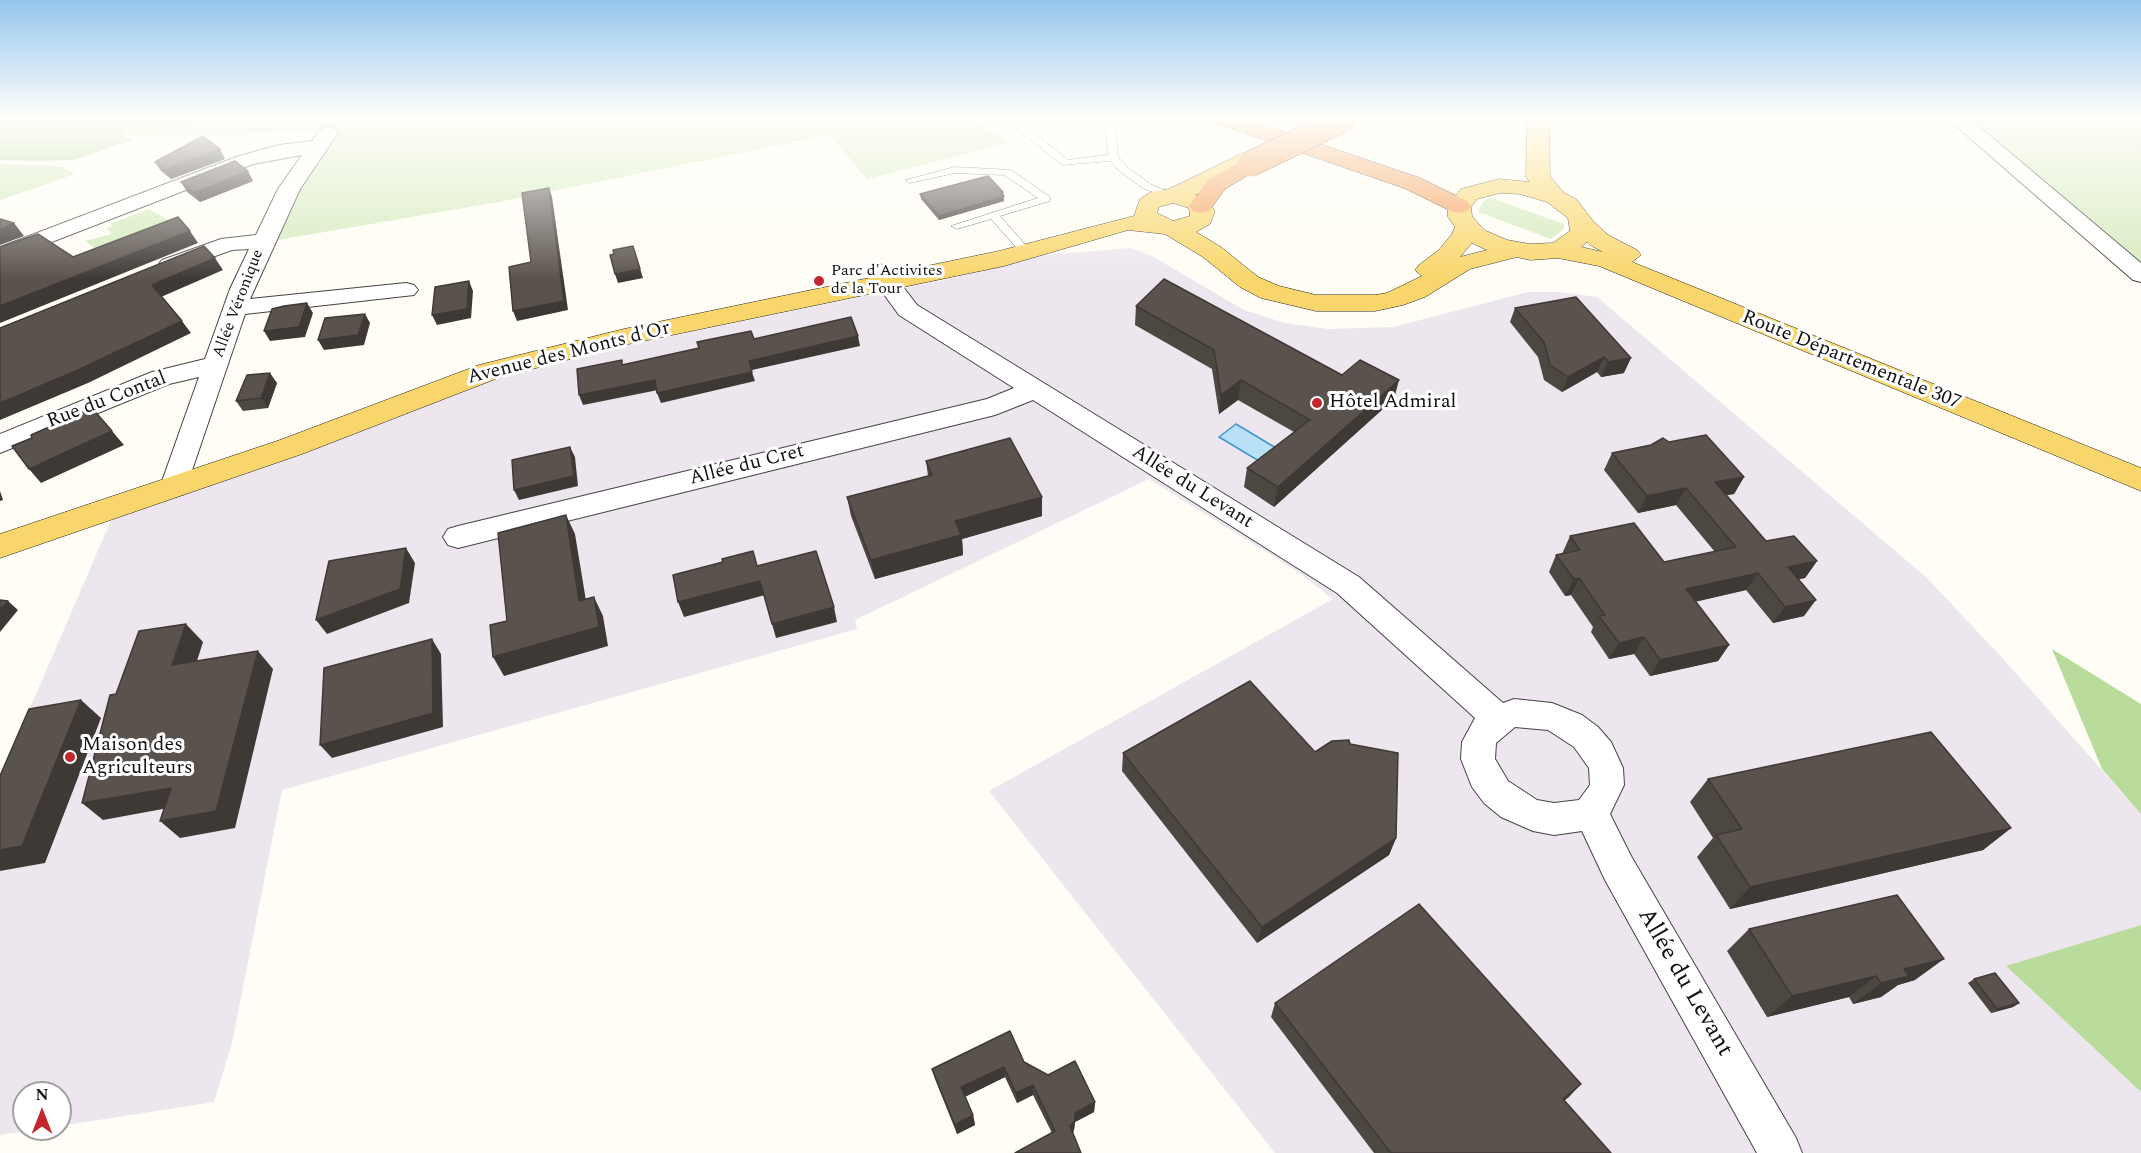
<!DOCTYPE html>
<html>
<head>
<meta charset="utf-8">
<style>
  body { margin:0 }
  #map { position:relative; width:2141px; height:1153px; overflow:hidden; background:#fffdf5; font-family:Spectral,serif }
  canvas { display:block }
  .north { position:absolute; left:12px; top:1081px; width:60px; height:60px; box-sizing:border-box; background:#fff; border:2px solid #a0a0a0; border-radius:50%; rotate:0deg; font-size:16px; font-weight:700; line-height:24px; text-align:center; color:#111 }
  .north::after { content:''; display:block; margin:auto; width:21px; height:27px; background:#c4262e; clip-path:polygon(50% 0,100% 100%,50% 72%,0 100%) }
</style>
</head>
<body>
<div id="map">
<canvas width="2141" height="1153"></canvas>
<div class="north">N</div>
</div>
<script>
const context = document.querySelector('canvas').getContext('2d');
context.lineJoin = 'round';
function fillPath(path, color) { context.fillStyle = color; context.fill(path, 'evenodd'); }
const poly = rows => new Path2D(rows.map(r => 'M' + r).join(''));
function stroke(path, color, width, dash) { context.strokeStyle = color; context.lineWidth = width; context.lineCap = dash ? 'butt' : 'round'; context.setLineDash(dash || []); context.stroke(path); }
function drawText(font, color, halo, rows, align = 'center') {
  context.font = font + ' Spectral,serif'; context.lineWidth = 6; context.setLineDash([]); context.textBaseline = 'middle'; context.strokeStyle = halo; context.fillStyle = color; for (const [text, x, y, turn = 0] of rows) {
    context.save(); context.translate(x, y); context.rotate((+turn || 0) * Math.PI / 180); context.textAlign = isNaN(turn) ? turn : align; if (halo) context.strokeText(text, 0, 0); context.fillText(text, 0, 0); context.restore();
  }
}
fillPath(poly([
  [1131,248,1152,256,1244,310,1285,323,1328,329,1393,327,1528,292,1560,292,1597,297,1927,578,2006,662,2141,814,2141,925,2007,967,2141,1092,2141,1153,1275,1153,989,791,1333,599,1295,570,1149,479,855,620,857,629,282,790,232,1043,214,1102,60,1126,60,1093,24,1093,24,1129,39,1129,0,1135,0,778,111,520,480,384,629,345,958,277,1044,255]
]), '#eee6ef');
fillPath(poly([
  [0,119,972,119,1010,143,867,179,829,135,499,202,272,241,308,173,335,132,44,137,0,140],
  [1965,119,2141,119,2141,269,1997,147],
  [0,164,49,165,62,167,75,174,0,200],
  [1491,198,1564,224,1564,229,1551,239,1478,212,1483,201],
  [149,209,170,221,96,249,85,241,112,234,107,228,113,226,110,224]
]), '#d5ebbd');
fillPath(poly([
  [7,119,129,119,129,123,193,123,186,127,127,128,120,131,125,137,135,139,74,160,31,161,0,160,0,125],
  [2052,649,2141,704,2141,814,2102,769],
  [2141,925,2141,1092,2006,966]
]), '#b9dc9c');
const water = poly([
  [1236,424,1276,448,1259,461,1219,437,1236,424]
]);
fillPath(water, '#b9e0f7');
stroke(water, '#3f96cf', 1.5);
const lane = poly([
  [1005,119,1016,119,1068,160,1108,155,1106,130,1085,119,1098,119,1115,126,1118,157,1127,167,1152,185,1179,196,1174,199,1144,189,1119,171,1110,161,1062,165,1005,119],
  [1289,119,1300,119,1323,137,1314,139,1289,119],
  [955,167,1011,170,1050,197,1050,201,1000,216,1030,250,1030,254,1022,254,991,219,957,229,951,226,1038,198,1004,175,955,173,910,183,905,180,955,167]
]);
const street = poly([
  [1948,119,1970,119,2141,263,2141,282,2133,280,1948,119],
  [328,127,335,129,338,133,300,189,250,299,406,283,414,285,418,290,414,295,245,314,184,494,174,497,164,494,160,487,199,377,169,384,0,453,0,434,152,372,205,359,230,289,249,249,232,250,170,272,162,270,158,265,162,260,221,239,256,235,278,189,302,155,253,164,0,262,0,247,239,156,279,145,312,141,321,129,328,127],
  [879,264,887,266,917,305,1359,577,1503,703,1514,699,1552,703,1582,715,1598,727,1611,742,1623,768,1624,785,1610,814,1631,856,1796,1138,1802,1153,1757,1153,1605,880,1582,831,1554,835,1533,831,1501,817,1484,803,1472,787,1461,759,1462,742,1475,718,1337,593,1033,400,995,415,458,548,448,545,443,537,448,529,458,526,987,399,1014,388,899,315,867,271,871,266,879,264],
  [1515,727,1548,730,1574,747,1589,768,1590,785,1579,800,1554,803,1537,800,1508,781,1495,759,1496,743,1515,727]
]);
const primary = poly([
  [1527,119,1549,119,1550,176,1563,192,1577,200,1593,221,1608,235,1637,250,1641,255,1632,262,2141,468,2141,491,1599,266,1558,258,1530,260,1517,257,1470,269,1425,297,1403,305,1375,311,1316,311,1261,298,1240,287,1203,257,1165,234,1128,230,1004,266,624,345,498,378,302,454,0,558,0,534,280,440,479,365,624,329,999,251,1134,216,1140,199,1151,192,1169,189,1243,153,1251,155,1254,160,1251,165,1195,195,1206,198,1215,211,1210,224,1196,232,1221,247,1258,277,1279,286,1316,295,1375,295,1387,293,1422,276,1415,270,1419,265,1439,250,1452,234,1455,227,1448,217,1447,206,1461,189,1499,179,1530,182,1526,177,1527,119],
  [1500,193,1520,194,1547,202,1568,218,1570,231,1553,243,1530,244,1507,240,1484,230,1472,216,1471,207,1477,199,1500,193],
  [1173,203,1189,208,1190,216,1173,221,1157,213,1159,207,1173,203],
  [1587,242,1590,245,1603,252,1581,247,1587,242],
  [1472,243,1487,250,1460,257,1472,243]
]);
const highway = poly([
  [1215,119,1247,119,1420,178,1467,201,1471,206,1467,211,1459,213,1451,211,1404,188,1218,124,1215,119],
  [1250,157,1258,159,1261,164,1258,169,1225,189,1209,211,1201,213,1193,211,1189,206,1209,179,1250,157]
]);
stroke(lane, '#444', 1);
stroke(street, '#444', 2);
stroke(primary, '#222', 1);
stroke(highway, '#222', 1);
fillPath(lane, '#fff');
fillPath(street, '#fff');
fillPath(primary, '#f9d66b');
fillPath(highway, '#f5a25d');
const highwayBridge = poly([
  [1250,164,1344,119]
]);
stroke(highwayBridge, '#222', 26, []);
stroke(highwayBridge, '#f5a25d', 25);
fillPath(poly([
  [225,159,171,179,161,171,155,162],
  [253,181,200,202,187,192,181,182],
  [1003,192,1004,201,939,220,921,199,920,194],
  [1576,297,1624,373,1601,377,1597,372,1562,392,1544,380,1538,357,1510,322,1515,308],
  [1136,306,1342,375,1394,399,1274,507,1244,487,1247,468,1294,432,1238,400,1219,414,1212,369,1135,325],
  [277,383,268,408,243,411,236,401],
  [1669,442,1744,477,1734,494,1726,495,1766,541,1817,561,1805,578,1798,579,1804,616,1773,623,1746,590,1695,602,1729,645,1718,661,1650,676,1634,654,1609,659,1591,632,1593,627,1571,595,1565,596,1549,572,1556,555,1562,554,1570,536,1664,562,1715,552,1676,505,1638,513,1604,470,1612,453],
  [926,461,1042,497,1042,516,962,539,963,555,875,579,851,516,847,497,928,476],
  [1350,744,1396,838,1389,855,1257,943,1122,771,1123,753,1315,752],
  [1708,779,2011,828,1983,850,1730,909,1697,857,1713,838,1690,802],
  [1749,929,1915,980,1898,985,1881,997,1853,1004,1849,997,1767,1017,1727,951],
  [1974,979,2019,1003,2013,1007,1991,1013,1968,983],
  [1275,1003,1581,1084,1564,1100,1611,1153,1374,1153,1271,1017],
  [1024,1062,1095,1102,1094,1112,1075,1122,1074,1130,1073,1133,1052,1133,1033,1095,1017,1103,1005,1077,965,1097,973,1115,975,1125,957,1134,935,1079,932,1069]
]), '#4d4742');
fillPath(poly([
  [220,149,225,159,171,179,165,170],
  [248,171,253,181,200,202,194,193],
  [549,188,552,197,568,310,517,321,513,311,564,301],
  [1003,192,1004,201,939,220,939,216],
  [14,223,24,236,0,245,0,229],
  [190,231,198,243,0,323,0,306],
  [633,246,643,278,618,283,615,274],
  [215,258,223,270,161,297,152,285],
  [469,281,473,291,471,318,437,325,432,315],
  [307,303,313,313,305,337,270,341,264,331],
  [365,314,370,323,364,345,324,350,318,340],
  [182,321,191,333,88,383,0,420,0,403],
  [858,336,860,346,752,370,749,361],
  [1604,357,1597,372,1562,392,1568,377],
  [1631,358,1624,373,1601,377,1608,362],
  [752,372,755,381,661,403,657,393],
  [270,373,277,383,268,408,261,398],
  [655,380,658,390,583,405,579,395],
  [1241,380,1238,400,1219,414,1221,395],
  [1399,380,1394,399,1274,507,1278,487],
  [112,431,124,445,41,483,29,469],
  [570,447,575,457,578,486,519,500,514,490],
  [1744,477,1734,494,1705,499,1715,482],
  [1686,488,1676,505,1638,513,1647,496],
  [0,491,3,500,0,501],
  [1042,497,1042,516,962,539,963,555,875,579,871,560,955,521],
  [566,515,575,534,589,619,579,601],
  [406,548,415,563,409,603,327,634,316,620],
  [1817,561,1805,578,1776,584,1788,567],
  [1758,573,1746,590,1675,606,1686,589],
  [1579,578,1571,595,1565,596,1574,579],
  [760,581,765,595,684,617,678,602],
  [594,597,603,616,608,646,504,676,493,657],
  [1816,600,1804,616,1773,623,1785,607],
  [8,601,18,610,0,632,0,610],
  [834,607,837,622,776,638,772,624],
  [186,624,203,642,190,683,172,665],
  [1644,637,1634,654,1609,659,1619,643],
  [432,639,441,654,443,727,332,758,320,745],
  [1729,645,1718,661,1650,676,1660,660],
  [258,651,273,669,235,828,180,838,160,821],
  [81,700,101,718,45,863,0,871,0,850],
  [171,788,190,804,103,820,82,803],
  [2011,828,1983,850,1730,909,1750,887],
  [1396,838,1389,855,1257,943,1262,927],
  [1944,959,1915,980,1898,985,1881,997,1853,1004,1881,983,1904,969],
  [1876,976,1849,997,1767,1017,1792,996],
  [2019,1003,2013,1007,1991,1013,1997,1009],
  [1004,1067,1005,1077,964,1097,961,1087],
  [1581,1084,1569,1097,1551,1111,1563,1099],
  [1033,1085,1033,1095,1017,1103,1016,1093],
  [1095,1102,1094,1112,1075,1122,1074,1130,1070,1136,1070,1126,1075,1113],
  [973,1115,975,1125,957,1134,955,1125]
]), '#3f3936');
const building = poly([
  [203,136,220,149,165,170,155,162,203,136],
  [235,161,248,171,194,193,181,182,235,161],
  [988,176,1003,192,1001,193,1004,196,939,216,920,194,988,176],
  [549,188,564,301,513,311,509,267,531,262,522,193,549,188],
  [178,217,190,231,0,306,0,247,38,234,73,257,178,217],
  [0,219,14,223,0,229,0,219],
  [204,246,215,258,152,285,182,321,78,370,0,403,0,328,204,246],
  [633,246,640,269,615,274,610,255,614,254,613,250,633,246],
  [1164,279,1342,375,1360,360,1399,380,1278,487,1247,468,1310,420,1241,380,1221,395,1214,350,1136,306,1164,279],
  [469,281,467,309,432,315,435,287,469,281],
  [1576,297,1631,358,1608,362,1604,357,1568,377,1550,365,1544,342,1515,308,1576,297],
  [307,303,299,327,264,331,272,309,284,306,307,303],
  [365,314,358,335,318,340,325,318,365,314],
  [851,317,858,336,749,361,752,372,657,393,655,380,579,395,577,369,622,360,622,365,699,348,697,342,751,331,754,339,851,317],
  [270,373,261,398,236,401,247,375,270,373],
  [92,408,112,431,29,469,12,446,32,438,31,435,92,408],
  [1706,435,1744,477,1715,482,1766,541,1794,536,1817,561,1788,567,1816,600,1785,607,1758,573,1686,589,1729,645,1660,660,1644,637,1619,643,1599,616,1605,615,1579,578,1574,579,1556,555,1580,550,1570,536,1634,523,1664,562,1736,547,1686,488,1647,496,1612,453,1651,445,1663,438,1669,442,1706,435],
  [1010,438,1042,497,955,521,961,535,871,560,847,497,932,475,926,461,1010,438],
  [570,447,574,476,514,490,512,460,570,447],
  [566,515,579,601,594,597,599,627,493,657,490,625,507,621,498,533,566,515],
  [406,548,400,589,316,620,329,561,406,548],
  [753,551,757,566,816,551,834,607,772,624,760,581,678,602,673,575,723,562,722,559,753,551],
  [0,600,8,601,0,610,0,600],
  [186,624,172,665,258,651,216,811,160,821,171,788,82,803,110,695,116,694,139,631,186,624],
  [432,639,433,713,320,745,324,668,432,639],
  [1250,681,1315,752,1332,741,1349,740,1350,744,1398,753,1396,838,1262,927,1123,753,1250,681],
  [81,700,22,846,0,850,0,776,29,709,81,700],
  [1931,732,2011,828,1750,887,1716,835,1742,829,1708,779,1931,732],
  [1897,895,1944,959,1904,969,1909,976,1881,983,1876,976,1792,996,1749,929,1897,895],
  [1419,904,1581,1084,1563,1099,1611,1153,1391,1153,1275,1003,1419,904],
  [1995,973,2019,1003,1997,1009,1974,979,1995,973],
  [1010,1031,1024,1062,1048,1075,1075,1061,1095,1102,1075,1113,1075,1121,1070,1126,1081,1153,1015,1153,1055,1131,1033,1085,1016,1093,1004,1067,961,1087,973,1115,955,1125,932,1069,1010,1031]
]);
fillPath(building, '#5a524d');
stroke(building, '#3f3936', 1.5);
const sky = context.createLinearGradient(0, 0, 0, 280);
sky.addColorStop(0, '#95c6ee');
sky.addColorStop(0.42, '#fffefa');
sky.addColorStop(1, '#fffefa00');
context.fillStyle = sky;
context.fillRect(0, 0, 2141, 280);
for (const [x, y, r, color] of [
  [819,281,6,"#c4262e"],
  [1317,403,6,"#c4262e"],
  [70,757,6,"#c4262e"]
]) { const dot = new Path2D(); dot.arc(x, y, r, 0, 2 * Math.PI); context.fillStyle = color; context.fill(dot); stroke(dot, '#fff', 2); }
drawText('16px', '#111', '#fff', [
  ["Parc d'Activites",831,272],
  ["de la Tour",831,290]
], 'left');
drawText('16px', '#111', '#fff', [
  ["Allée Véronique",239,304,-69]
]);
drawText('20px', '#111', '#fff', [
  ["Avenue des Monts d'Or",569,354,-14],
  ["Route Départementale 307",1851,361,22],
  ["Rue du Contal",107,401,-21],
  ["Allée du Cret",747,466,-14],
  ["Allée du Levant",1192,488,32]
]);
drawText('20px', '#111', '#fff', [
  ["Hôtel Admiral",1329,403],
  ["Maison des",82,746],
  ["Agriculteurs",82,769]
], 'left');
drawText('24px', '#111', '#fff', [
  ["Allée du Levant",1684,983,60]
]);
</script>
</body>
</html>
